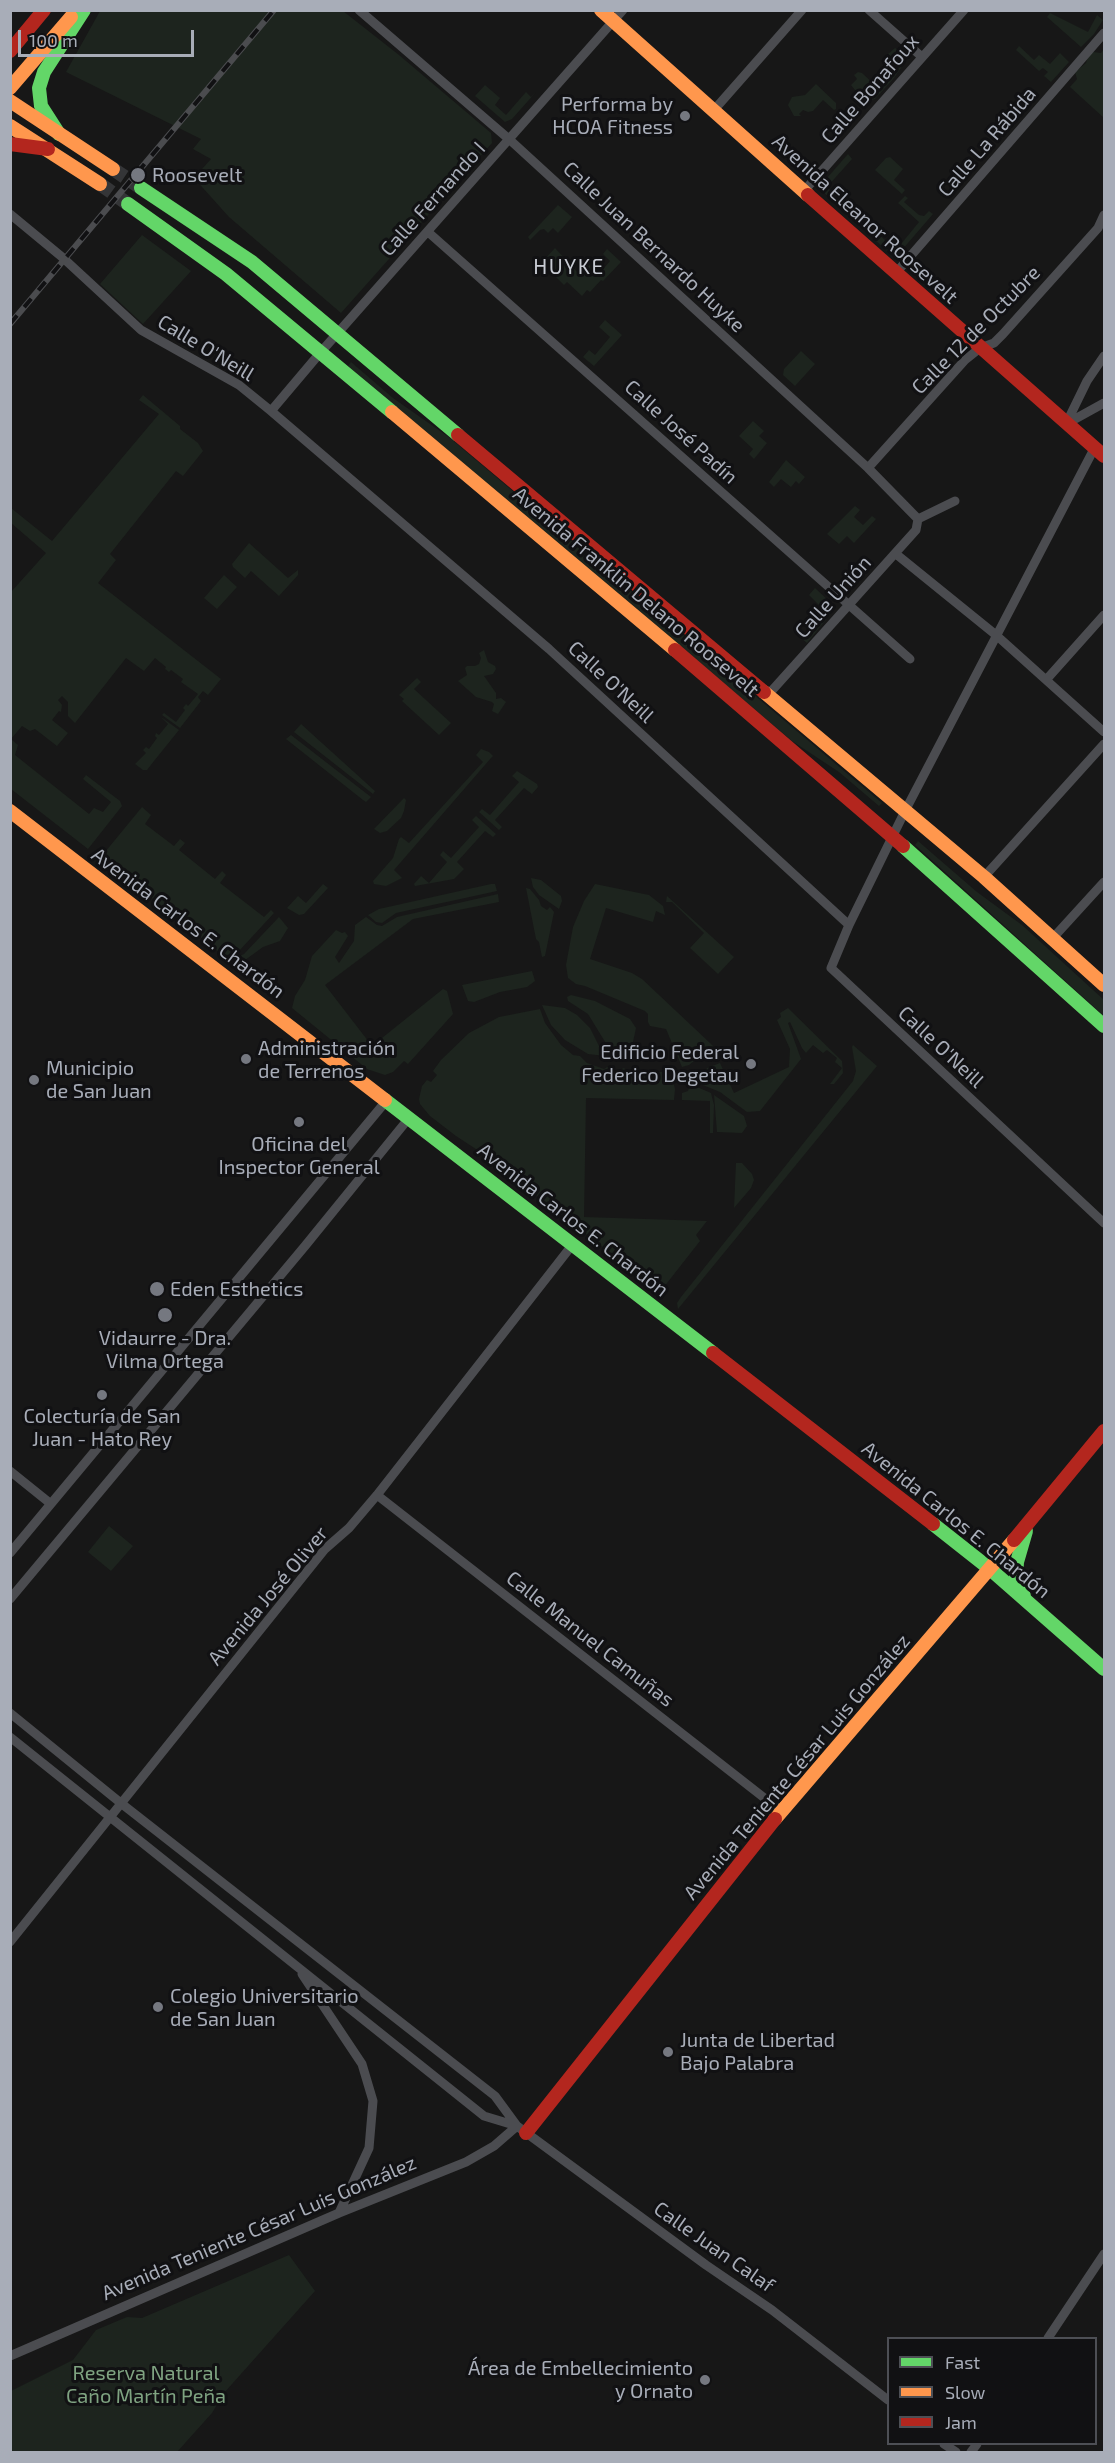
<!DOCTYPE html>
<html>
<head>
<meta charset="utf-8">
<style>
  body { margin:0 }
  #map { position:relative; width:1115px; height:2463px; overflow:hidden; background:#171717; font-family:"Exo 2",sans-serif }
  canvas { display:block }
  .frame { position:absolute; inset:0; border:12px solid #a8adb8; pointer-events:none }
  .legend { position:absolute; left:887px; top:2337px; width:210px; height:108px; box-sizing:border-box; background:#111113; border:2px solid #4d4f55; margin:0; padding:8px 10px; list-style:none; font-size:18px; color:#a8adb8 }
  .legend li { display:flex; align-items:center; gap:12px; height:30px }
  .legend b { width:30px; border:2px solid #4d4f55 }
  .scale { position:absolute; left:18px; top:30px; width:176px; height:27px; box-sizing:border-box; border:3px solid #a8adb8; border-top:0; padding-left:8px; font-size:18px; line-height:21px; white-space:nowrap; color:#a8adb8; -webkit-text-stroke:4px #111113; paint-order:stroke }
</style>
</head>
<body>
<div id="map">
<canvas width="1115" height="2463"></canvas>
<div class="frame"></div>
<ul class="legend">
<li><b style="height:8px;background:#63d668"></b>Fast</li>
<li><b style="height:8px;background:#ff974d"></b>Slow</li>
<li><b style="height:8px;background:#b3261e"></b>Jam</li>
</ul>
<div class="scale">100 m</div>
</div>
<script>
const context = document.querySelector('canvas').getContext('2d');
context.lineJoin = 'round';
function fillPath(path, color) { context.fillStyle = color; context.fill(path, 'evenodd'); }
const poly = rows => new Path2D(rows.map(r => 'M' + r).join(''));
function stroke(path, color, width, dash) { context.strokeStyle = color; context.lineWidth = width; context.lineCap = dash ? 'butt' : 'round'; context.setLineDash(dash || []); context.stroke(path); }
function drawText(font, color, halo, rows, align = 'center') {
  context.font = font + ' "Exo 2",sans-serif'; context.lineWidth = 6; context.setLineDash([]); context.textBaseline = 'middle'; context.strokeStyle = halo; context.fillStyle = color; for (const [text, x, y, turn = 0] of rows) {
    context.save(); context.translate(x, y); context.rotate((+turn || 0) * Math.PI / 180); context.textAlign = isNaN(turn) ? turn : align; if (halo) context.strokeText(text, 0, 0); context.fillText(text, 0, 0); context.restore();
  }
}
fillPath(poly([
  [100,11,343,11,399,55,491,133,492,143,341,313,229,217,194,178,211,159,193,149,201,139,66,72],
  [1050,13,1088,32,1097,15,1103,20,1094,34,1081,47,1047,17],
  [1019,46,1034,60,1039,55,1050,64,1060,53,1069,62,1051,82,1044,76,1048,72,1043,68,1039,71,1016,50],
  [895,48,904,54,905,62,894,78,875,99,866,101,863,94,855,90,851,85,857,79,854,75,858,72,862,73,879,89,892,69,894,71,899,66,888,54],
  [1104,49,1104,118,1070,87,1077,79,1075,72,1086,63,1088,57,1093,52,1101,53],
  [816,84,836,103,836,109,834,110,823,100,813,111,808,112,803,110,799,114,801,116,794,116,788,105,792,97,805,95],
  [485,85,500,98,495,105,506,115,526,92,531,97,536,92,512,119,505,122,475,96],
  [848,154,852,159,827,187,833,193,831,197,842,207,845,204,854,213,861,209,867,215,863,220,872,228,868,232,821,190,820,186],
  [890,157,903,169,894,180,905,190,902,194,875,170,886,158],
  [905,196,908,198,904,202,919,215,924,216,929,211,933,214,895,258,875,240,879,235,891,245,896,240,901,244,919,222,898,203],
  [558,205,572,217,558,233,553,228,548,233,544,229,540,230,530,240,528,237],
  [142,235,191,271,143,324,100,284],
  [555,248,580,275,589,265,599,274,610,261,603,254,607,249,621,262,603,281,601,280,590,292,587,290,582,296,567,282,564,285,549,270,551,268,544,263,541,263],
  [605,320,622,335,594,366,583,357,589,350,595,355,610,337,599,327],
  [801,351,815,364,795,386,783,375,784,369],
  [351,362,393,398,450,438,882,803,879,806,839,772,792,741,348,366],
  [143,395,180,426,180,429,198,443,203,451,183,476,176,471,110,554,116,560,98,583,221,679,208,695,203,691,198,697,201,701,180,728,162,715,164,713,176,722,185,710,183,708,186,704,188,706,198,694,181,682,183,679,171,670,169,672,165,669,166,667,155,658,144,671,126,658,75,723,68,716,68,702,62,696,58,700,62,705,61,712,59,711,52,720,68,733,57,746,35,729,30,731,22,726,11,739,18,745,15,755,89,814,94,808,103,812,111,802,83,779,86,775,120,801,122,806,88,849,11,789,11,592,46,553,11,523,11,508,52,541,159,414,139,400],
  [753,421,764,431,759,436,767,443,754,459,749,454,753,449,739,436],
  [786,460,805,477,799,484,796,481,791,487,781,479,774,487,769,482],
  [855,506,860,510,854,517,863,525,872,516,876,519,854,543,847,536,839,544,827,534],
  [249,543,288,578,298,570,298,575,279,596,251,571,245,578,233,567,232,564],
  [224,575,237,587,217,609,204,598],
  [815,588,831,603,833,611,807,643,801,638,826,612,809,595],
  [484,650,488,662,495,666,496,669,493,674,484,676,496,693,496,699,501,698,506,702,498,714,492,711,494,704,492,702,476,697,458,681,467,675,465,668,467,666,475,666,479,664,481,658,479,653],
  [417,678,421,682,414,689,451,723,439,735,402,701,404,699,399,695],
  [161,717,179,730,154,761,147,770,143,770,135,764,146,753,143,750,146,747,149,749,157,738,155,736,156,733,159,735,168,724],
  [301,724,375,791,373,794,294,732],
  [291,735,371,797,366,802,363,800,286,739],
  [481,749,489,752,493,756,491,758,394,870,402,878,386,886,374,884,373,881,393,858,399,839,401,837,409,843,483,762,476,755],
  [517,771,537,784,538,787,532,794,524,788,495,820,502,827,499,830,479,812,482,809,490,815,519,782,512,776],
  [404,798,406,800,404,811,401,818,387,831,380,833,374,829],
  [142,807,151,815,145,824,174,846,180,839,185,843,179,850,215,879,222,871,226,875,220,883,264,917,271,910,274,913,239,951,224,956,220,953,101,857],
  [476,816,496,834,493,837,485,831,457,862,464,869,454,879,415,886,414,884,421,876,429,883,447,862,440,855,443,851,451,858,479,827,472,820],
  [918,841,977,892,1022,925,1104,1000,1104,1016,915,845],
  [531,878,541,880,561,896,562,901,559,909,539,895,533,887],
  [323,884,328,888,304,914,299,915,287,908,298,896,306,903],
  [491,884,495,884,497,891,396,913,382,923,376,922,368,915,379,909],
  [595,884,649,895,663,906,665,915,656,911,653,922,606,908,590,959,632,973,642,979,710,1043,713,1046,689,1065,682,1067,666,1029,650,1026,648,1022,648,1014,645,1011,585,986,576,984,568,978,566,965,573,927,584,901],
  [526,888,530,889,539,900,541,906,547,910,550,907,554,912,545,956,542,957,539,942,536,939],
  [498,894,499,902,413,919,325,985,372,1046,443,989,447,991,453,1014,408,1064,404,1061,393,1072,385,1075,367,1069,292,1008,295,996,305,980,312,956,336,930,342,933,345,932,348,936,335,957,339,963,354,941,355,925,366,917,377,925,382,926,397,917],
  [667,896,734,957,718,974,690,948,704,933,672,902,666,902],
  [279,917,288,928,280,941,263,947,241,963,234,964,230,960,244,954],
  [532,971,535,981,527,987,500,992,474,1002,468,1001,462,985],
  [571,995,595,1001,630,1019,636,1028,633,1042,620,1050,607,1045,588,1014,568,1001,567,997],
  [542,1005,565,1008,577,1015,590,1028,600,1048,614,1057,588,1054,565,1040,551,1025],
  [788,1008,842,1061,843,1073,834,1084,830,1084,842,1068,835,1062,837,1058,827,1050,823,1053,813,1045,806,1053,802,1048,790,1022,788,1023,801,1059,760,1111,747,1112,720,1092,698,1083,707,1068,720,1063,734,1093,789,1067,790,1049,777,1020,781,1017,780,1013],
  [540,1009,545,1023,561,1045,573,1055,580,1056,587,1063,604,1069,609,1066,614,1072,624,1068,628,1072,667,1072,673,1081,675,1089,674,1100,586,1098,584,1217,707,1221,696,1235,700,1241,660,1292,482,1153,456,1136,430,1116,420,1104,419,1099,422,1086,427,1080,431,1082,437,1075,433,1071,441,1060,469,1033,499,1017],
  [853,1045,877,1066,678,1309,677,1303,681,1297,853,1081,856,1071,852,1047],
  [690,1084,711,1093,714,1105,713,1133,710,1133,710,1101,682,1100,682,1093,688,1091],
  [714,1095,744,1116,747,1126,742,1133,717,1132],
  [736,1163,742,1163,752,1174,754,1180,751,1188,734,1208],
  [109,1526,133,1546,111,1571,88,1552],
  [289,2255,315,2291,224,2393,212,2413,177,2452,11,2452,11,2391,73,2360,96,2330,127,2317,142,2318]
]), '#1d241e');
stroke(poly([
  [113,169,141,188],
  [100,184,128,204]
]), '#343537', 14, [14, 7]);
stroke(poly([
  [359,10,510,140,868,468,918,519],
  [869,10,922,57],
  [714,110,802,10],
  [804,191,964,10],
  [10,214,62,257,141,330,239,385,271,411,549,649,849,925],
  [428,232,910,659],
  [895,274,1104,33],
  [271,411,320,353,623,10],
  [1066,424,1087,381,1104,356],
  [1066,424,1104,403],
  [1095,447,905,811,849,925,831,968,1104,1223],
  [868,468,965,360,980,348,994,343,1003,334,1098,228,1104,215],
  [918,519,955,501],
  [896,554,996,635,1104,732],
  [1046,680,1104,615],
  [767,696,916,530,918,519],
  [984,877,1104,744],
  [1052,939,1104,882],
  [10,1471,51,1504],
  [377,1495,781,1811],
  [10,1553,387,1100],
  [10,1599,305,1246,409,1118],
  [10,1713,122,1804,495,2096,517,2126,706,2265,772,2310,888,2400],
  [10,1737,484,2116,517,2126],
  [10,1942,325,1549,349,1528,377,1495,573,1244],
  [302,1974,362,2064,373,2101,369,2148,339,2213],
  [1048,2338,1104,2254],
  [10,2356,339,2213,466,2162,494,2146,517,2126],
  [944,2444,956,2452],
  [971,2452,977,2444]
]), '#4b4c50', 9);
stroke(poly([
  [59,134,41,106,39,88,44,72,84,10],
  [141,188,252,262,458,435],
  [128,204,226,274,392,412],
  [903,846,1104,1026],
  [385,1100,713,1353],
  [933,1524,990,1569,1104,1669],
  [1024,1596,1016,1578,1017,1562,1026,1531]
]), '#63d668', 14);
stroke(poly([
  [601,10,808,195],
  [10,88,71,17],
  [10,101,113,169],
  [10,126,100,184],
  [392,412,675,650],
  [764,692,984,877,1104,985],
  [10,811,385,1100],
  [775,1819,1014,1540]
]), '#ff974d', 14);
stroke(poly([
  [10,51,44,10],
  [10,144,48,149],
  [808,195,1104,456],
  [458,435,764,692],
  [675,650,903,846],
  [713,1353,933,1524],
  [1014,1540,1104,1431],
  [526,2133,775,1819]
]), '#b3261e', 14);
const rail = poly([
  [10,324,274,10]
]);
stroke(rail, '#4b4c4f', 6);
stroke(rail, '#111113', 4, [11]);
for (const [x, y, r, color] of [
  [685,116,6,"#757880"],
  [138,175,8,"#757880"],
  [246,1059,6,"#757880"],
  [751,1064,6,"#757880"],
  [34,1080,6,"#757880"],
  [299,1122,6,"#757880"],
  [157,1289,8,"#757880"],
  [165,1315,8,"#757880"],
  [102,1395,6,"#757880"],
  [158,2007,6,"#757880"],
  [668,2052,6,"#757880"],
  [705,2380,6,"#757880"]
]) { const dot = new Path2D(); dot.arc(x, y, r, 0, 2 * Math.PI); context.fillStyle = color; context.fill(dot); stroke(dot, '#111113', 2); }
drawText('20px', '#a8adb8', '#111113', [
  ["Calle Bonafoux",870,89,-49],
  ["Calle La Rábida",987,142,-49],
  ["Calle Fernando I",433,199,-48],
  ["Avenida Eleanor Roosevelt",865,219,42],
  ["Calle Juan Bernardo Huyke",654,247,43],
  ["Calle 12 de Octubre",976,330,-45],
  ["Calle O'Neill",206,348,31],
  ["Calle José Padín",681,432,42],
  ["Avenida Franklin Delano Roosevelt",636,592,40],
  ["Calle Unión",833,597,-48],
  ["Calle O'Neill",611,682,43],
  ["Avenida Carlos E. Chardón",188,923,37],
  ["Calle O'Neill",941,1047,43],
  ["Avenida Carlos E. Chardón",573,1220,38],
  ["Avenida Carlos E. Chardón",956,1520,39],
  ["Avenida José Oliver",268,1596,-50],
  ["Calle Manuel Camuñas",590,1639,38],
  ["Avenida Teniente César Luis González",797,1767,-50],
  ["Avenida Teniente César Luis González",259,2228,-23],
  ["Calle Juan Calaf",714,2247,35]
]);
drawText('20px', '#a8adb8', '#111113', [
  ["Performa by",673,104,"right"],
  ["HCOA Fitness",673,127,"right"],
  ["Roosevelt",152,175],
  ["Administración",258,1048],
  ["de Terrenos",258,1071],
  ["Edificio Federal",739,1052,"right"],
  ["Federico Degetau",739,1075,"right"],
  ["Municipio",46,1068],
  ["de San Juan",46,1091],
  ["Oficina del",299,1144,"center"],
  ["Inspector General",299,1167,"center"],
  ["Eden Esthetics",170,1289],
  ["Vidaurre - Dra.",165,1338,"center"],
  ["Vilma Ortega",165,1361,"center"],
  ["Colecturía de San",102,1416,"center"],
  ["Juan - Hato Rey",102,1439,"center"],
  ["Colegio Universitario",170,1996],
  ["de San Juan",170,2019],
  ["Junta de Libertad",680,2040],
  ["Bajo Palabra",680,2063],
  ["Área de Embellecimiento",693,2368,"right"],
  ["y Ornato",693,2391,"right"]
], 'left');
drawText('20px', '#7fa381', '#111113', [
  ["Reserva Natural",146,2373],
  ["Caño Martín Peña",146,2396]
]);
context.letterSpacing = '1.5px';
drawText('21px', '#c9ccd4', '#111113', [
  ["HUYKE",569,267]
]);
context.letterSpacing = '0px';
</script>
</body>
</html>
